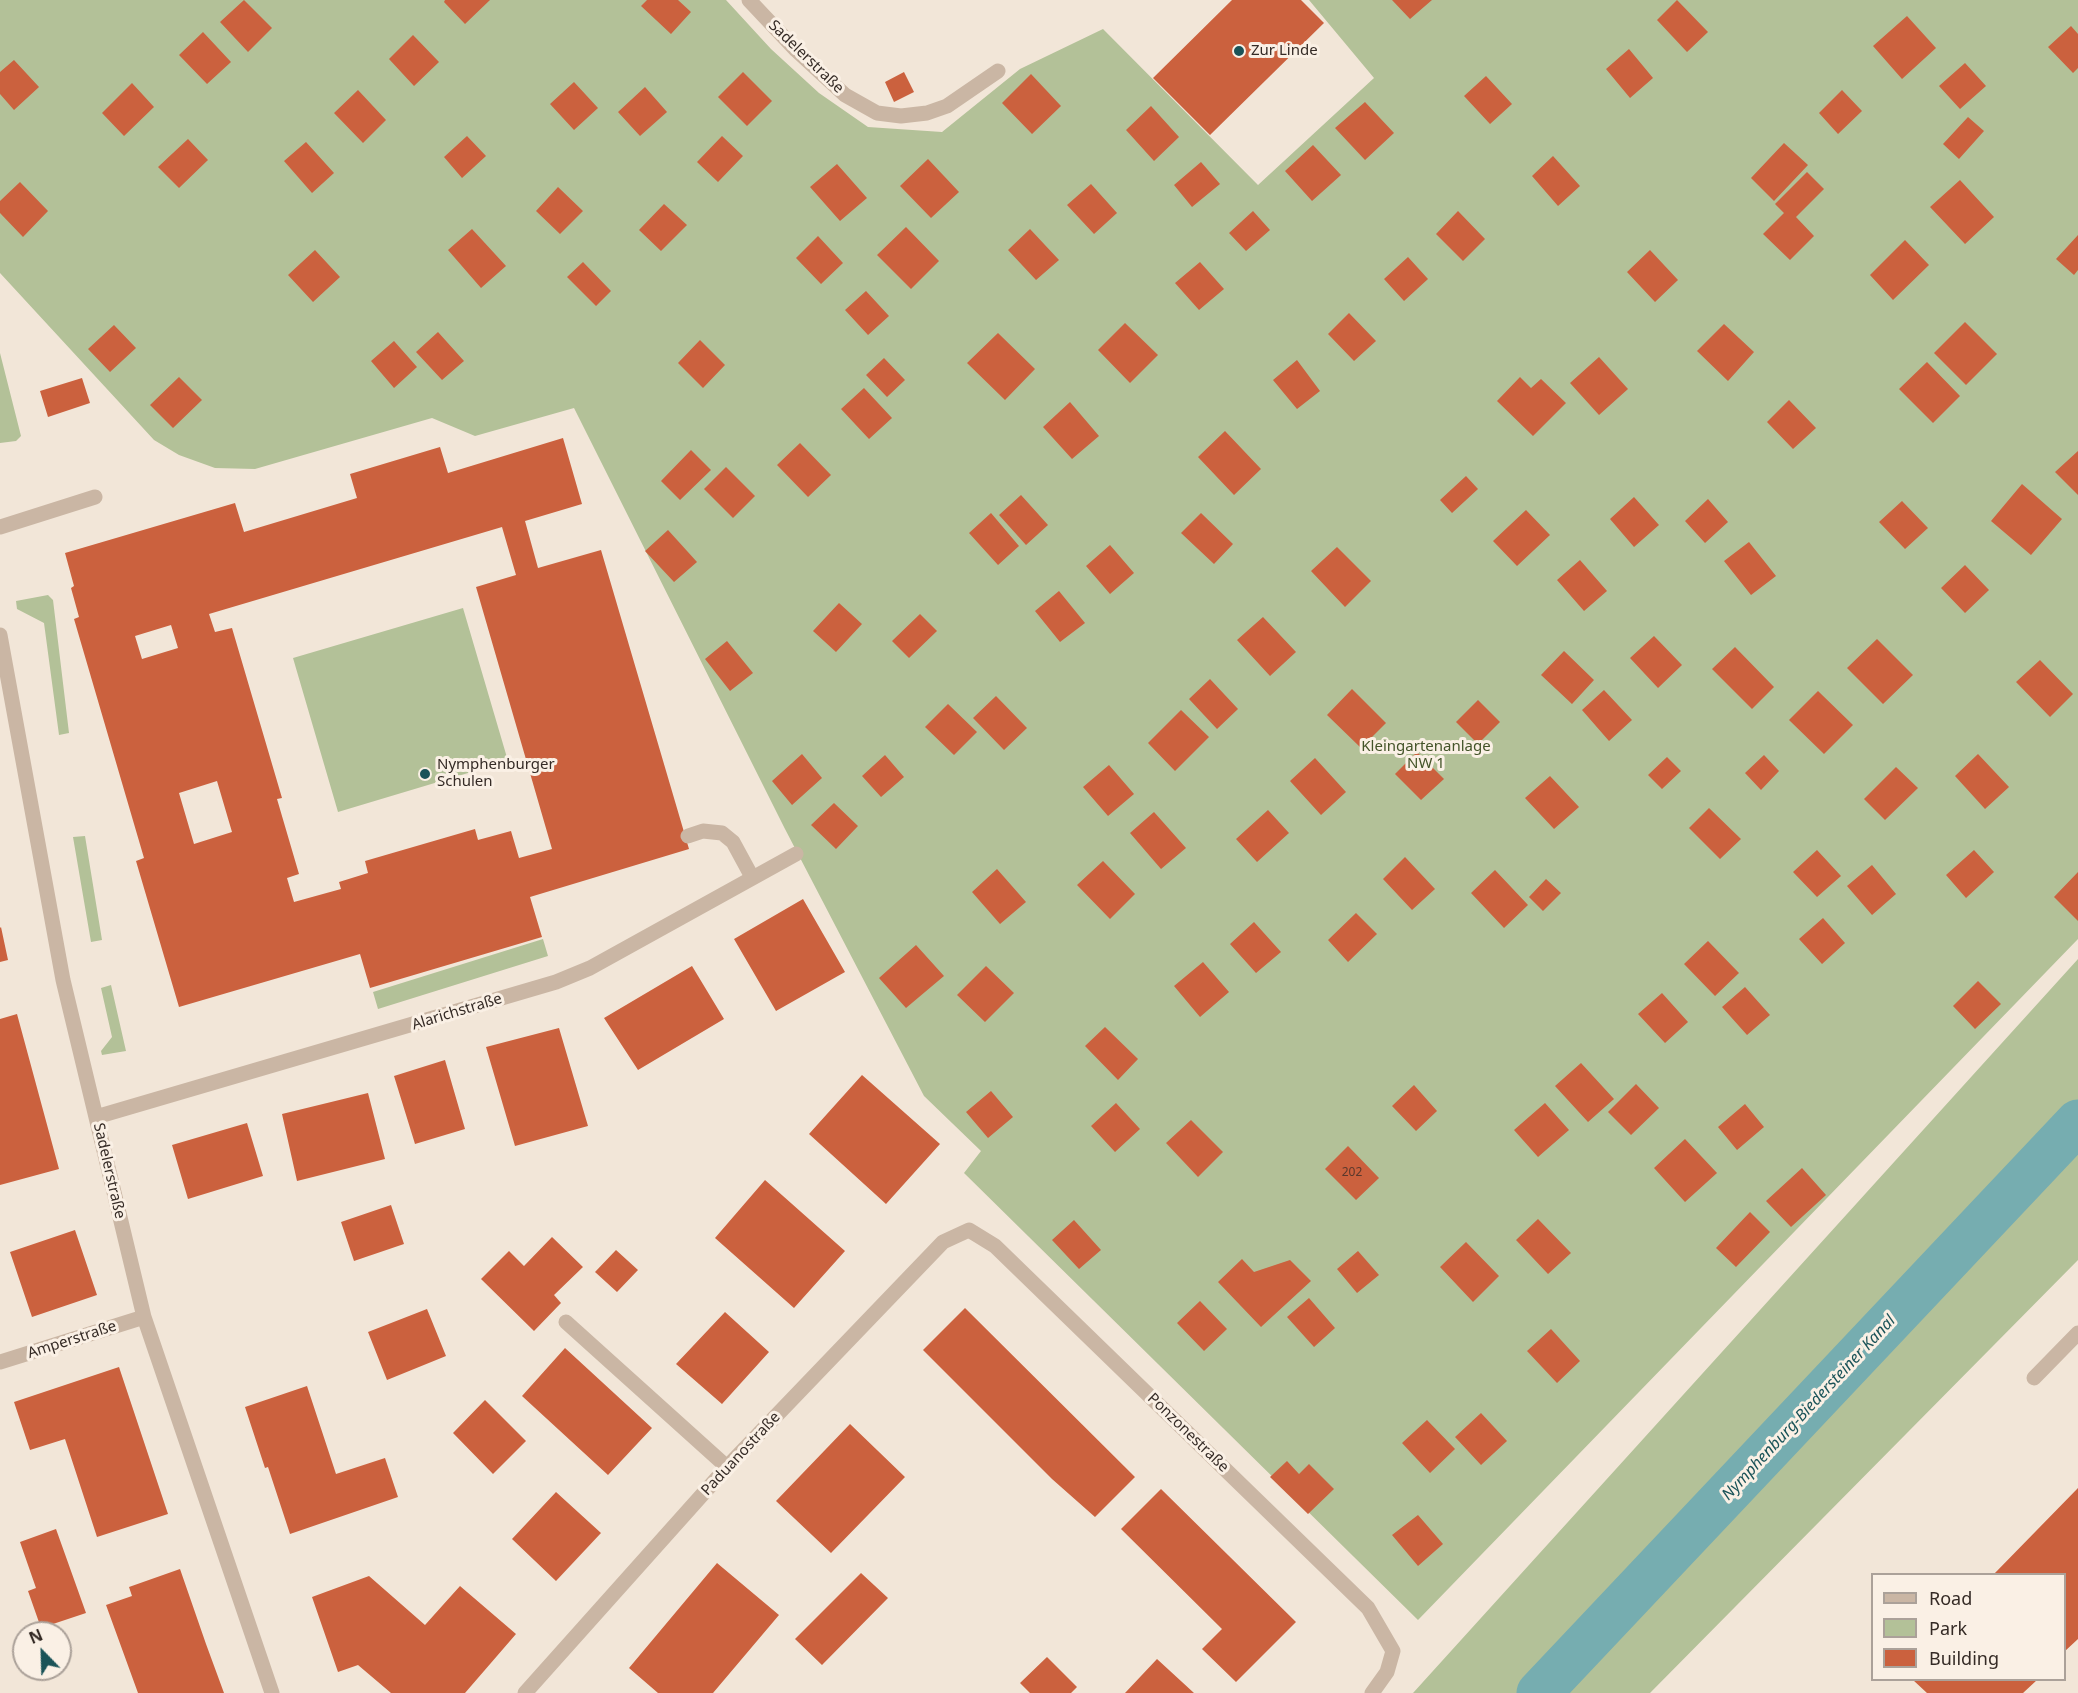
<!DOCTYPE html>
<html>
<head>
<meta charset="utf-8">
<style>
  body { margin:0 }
  #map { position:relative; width:2078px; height:1693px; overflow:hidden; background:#f2e6d8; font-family:"Noto Sans",sans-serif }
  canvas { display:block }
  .legend { position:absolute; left:1871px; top:1573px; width:195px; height:108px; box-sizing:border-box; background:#faf0e5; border:2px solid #aba199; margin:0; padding:8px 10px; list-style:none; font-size:18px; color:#352b26 }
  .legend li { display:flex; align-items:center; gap:12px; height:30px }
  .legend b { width:30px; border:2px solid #aba199 }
  .north { position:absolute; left:12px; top:1621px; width:60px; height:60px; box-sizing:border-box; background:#faf0e5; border:2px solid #aba199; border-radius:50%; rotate:337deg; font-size:16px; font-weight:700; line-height:24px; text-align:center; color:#352b26 }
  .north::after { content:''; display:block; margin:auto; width:21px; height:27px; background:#1a5358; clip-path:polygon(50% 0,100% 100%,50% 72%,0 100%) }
</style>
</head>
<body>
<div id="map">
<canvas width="2078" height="1693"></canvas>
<ul class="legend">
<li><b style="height:8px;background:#cab6a4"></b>Road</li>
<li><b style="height:16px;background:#b3c198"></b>Park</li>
<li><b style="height:16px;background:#cb613e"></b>Building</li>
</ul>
<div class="north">N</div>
</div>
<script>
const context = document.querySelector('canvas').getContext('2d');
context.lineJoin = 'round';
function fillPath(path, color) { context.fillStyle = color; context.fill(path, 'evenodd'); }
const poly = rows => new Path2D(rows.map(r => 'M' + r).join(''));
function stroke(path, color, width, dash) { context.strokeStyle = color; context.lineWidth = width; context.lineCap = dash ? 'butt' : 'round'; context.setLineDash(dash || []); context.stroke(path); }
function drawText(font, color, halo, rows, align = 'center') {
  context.font = font + ' "Noto Sans",sans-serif'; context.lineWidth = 6; context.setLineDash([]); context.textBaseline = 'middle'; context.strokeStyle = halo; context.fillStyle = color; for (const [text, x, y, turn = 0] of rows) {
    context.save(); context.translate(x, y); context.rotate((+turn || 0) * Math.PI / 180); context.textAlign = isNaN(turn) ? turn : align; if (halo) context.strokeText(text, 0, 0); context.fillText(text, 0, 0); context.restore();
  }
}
fillPath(poly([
  [0,0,726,0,771,49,819,93,868,127,942,132,1020,69,1103,29,1258,185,1374,78,1309,0,2078,0,2078,939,1418,1620,964,1173,981,1151,924,1096,785,829,574,408,475,436,432,418,255,469,215,468,179,455,154,440,0,273],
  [0,353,21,436,16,441,0,443],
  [48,595,53,600,69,733,59,735,44,623,17,609,16,601],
  [463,608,508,761,338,812,293,658],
  [85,836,102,940,91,942,73,837],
  [543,939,548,956,378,1009,373,992],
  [2078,959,2078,1260,1650,1693,1413,1693],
  [111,985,126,1051,102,1055,101,1051,112,1037,101,988]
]), '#b3c198');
stroke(poly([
  [1539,1693,2078,1122]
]), '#76adb0', 45);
fillPath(poly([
  [244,0,272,28,248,52,220,22],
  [445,0,490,0,465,24,444,2],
  [647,0,678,0,691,12,671,34,641,6],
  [1232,0,1301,0,1324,23,1210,135,1153,78],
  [1392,0,1432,0,1410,19],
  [1677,0,1708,32,1687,52,1657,20],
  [1907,16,1936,48,1902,79,1873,46],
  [2071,26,2078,34,2078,68,2073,73,2048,47],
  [203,32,231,62,207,84,179,55],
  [413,35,439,62,414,86,389,59],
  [1629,49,1653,78,1630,98,1606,69],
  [14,60,39,87,14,110,0,94,0,72],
  [1965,63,1986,86,1960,109,1939,86],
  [743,72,772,101,747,126,718,97],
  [904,72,914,92,894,102,885,82],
  [1031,74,1061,106,1032,134,1002,103],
  [1486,76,1512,104,1490,124,1464,96],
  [574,82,598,108,574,130,550,104],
  [132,83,154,107,124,136,102,113],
  [645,87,667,112,640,136,618,112],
  [358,90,386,120,363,143,334,113],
  [1842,90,1862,111,1838,134,1819,113],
  [1365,102,1394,133,1365,160,1335,128],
  [1151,106,1179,137,1154,161,1126,130],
  [1968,117,1984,131,1959,159,1943,144],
  [467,136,486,156,462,178,444,157],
  [722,136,743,156,718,182,697,162],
  [188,139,208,160,179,188,158,167],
  [306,142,334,173,312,193,284,161],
  [1784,143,1808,165,1774,201,1751,178],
  [1313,145,1341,175,1312,201,1285,171],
  [1553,156,1580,186,1558,206,1532,176],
  [928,159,959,192,931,218,900,186],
  [1201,162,1220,184,1192,207,1174,185],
  [837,164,867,198,840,221,810,187],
  [1807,172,1824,189,1796,217,1814,236,1790,260,1763,234,1784,213,1775,204],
  [1960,180,1994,217,1965,244,1930,207],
  [20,182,48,211,23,237,0,213,0,201],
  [1091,184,1117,213,1094,234,1067,205],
  [558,187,583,211,560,234,536,211],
  [664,204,687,225,661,251,639,230],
  [1253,211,1270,230,1246,251,1229,233],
  [1458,211,1485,239,1463,261,1436,234],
  [906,227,939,261,911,289,877,255],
  [472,229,506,266,481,288,448,250],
  [1030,229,1059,260,1036,280,1008,250],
  [2078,235,2078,270,2074,275,2056,259],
  [818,236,843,263,821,284,796,258],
  [1905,240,1929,265,1893,300,1870,275],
  [315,250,340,277,313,302,288,275],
  [1650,250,1678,280,1655,302,1627,272],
  [1408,257,1428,279,1404,301,1384,279],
  [583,262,611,291,596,306,567,277],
  [1200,262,1224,289,1199,310,1175,283],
  [866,291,889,316,868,335,845,310],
  [1349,313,1376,341,1354,361,1328,334],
  [1965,322,1997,354,1966,385,1934,353],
  [1125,323,1158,355,1130,383,1098,350],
  [1724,324,1754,352,1728,381,1697,351],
  [114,325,136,348,110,372,88,349],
  [438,332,464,361,442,380,416,352],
  [998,333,1035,369,1005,400,967,363],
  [700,340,725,365,703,388,678,363],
  [394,341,417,367,394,388,371,361],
  [1599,357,1628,389,1599,415,1570,383],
  [884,358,905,380,887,397,866,375],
  [1297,360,1320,391,1297,409,1273,380],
  [1927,362,1960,396,1933,423,1899,389],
  [179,377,202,400,173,428,150,405],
  [1520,377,1531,388,1541,379,1566,403,1533,436,1497,401],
  [82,378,90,403,48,417,40,391],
  [864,388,892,418,869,439,841,409],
  [1789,400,1816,428,1793,449,1767,422],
  [1070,402,1099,436,1072,459,1043,427],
  [1225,431,1261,469,1234,495,1198,457],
  [563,438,582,504,525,521,538,568,601,550,689,849,530,897,542,937,370,988,360,954,179,1007,136,861,144,858,74,619,79,617,71,588,74,586,65,553,235,503,244,532,357,498,350,474,440,447,448,473],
  [502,527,516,575,476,587,552,849,519,858,511,831,478,840,475,829,365,861,368,873,339,882,341,889,294,902,287,878,299,874,277,799,282,798,232,628,215,632,209,614],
  [171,625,178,648,142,659,135,636],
  [217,781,232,832,194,844,179,793],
  [800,443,831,475,808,497,777,465],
  [691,450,711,470,680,500,661,481],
  [2078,451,2078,495,2055,472],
  [726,467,755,496,733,518,704,489],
  [1466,476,1478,489,1452,513,1440,500],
  [2022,484,2062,519,2031,555,1991,521],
  [1021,495,1048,525,1026,545,999,515],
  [1634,497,1659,525,1634,547,1610,519],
  [1708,499,1728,522,1705,543,1685,521],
  [1902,501,1928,528,1905,549,1879,522],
  [1526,510,1550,535,1517,566,1493,541],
  [991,513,1019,546,998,565,969,533],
  [1201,513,1233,544,1214,564,1181,533],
  [668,530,697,562,674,582,645,551],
  [1749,542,1776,576,1751,595,1724,561],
  [1110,545,1134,573,1110,594,1086,566],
  [1337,547,1371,581,1345,607,1311,571],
  [1580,560,1607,591,1584,611,1557,580],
  [1965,565,1989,590,1965,613,1941,588],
  [1059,591,1085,623,1060,642,1035,611],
  [839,603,862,624,836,652,813,631],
  [920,614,937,631,909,658,892,641],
  [1263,617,1296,652,1270,676,1237,640],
  [1654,636,1682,665,1658,688,1630,658],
  [1877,639,1913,675,1883,704,1847,668],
  [727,641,753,673,730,691,705,659],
  [1735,647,1774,687,1752,709,1712,669],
  [1564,651,1594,680,1572,704,1541,675],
  [2040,660,2073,694,2050,717,2016,682],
  [1210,679,1238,709,1217,729,1189,699],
  [1352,689,1386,723,1361,748,1327,715],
  [1604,690,1632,720,1609,741,1582,710],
  [1818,691,1853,725,1824,754,1789,720],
  [996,696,1027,728,1004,750,973,718],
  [1478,700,1500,722,1478,744,1456,722],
  [948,704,977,732,954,755,925,727],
  [1181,710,1209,737,1175,771,1148,743],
  [1417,752,1444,779,1421,800,1395,774],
  [802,754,822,778,792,805,772,781],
  [1978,754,2009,787,1985,809,1955,776],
  [885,755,904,777,881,797,862,776],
  [1764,755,1779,771,1761,790,1745,773],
  [1667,757,1681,771,1662,789,1648,775],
  [1315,758,1346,792,1321,815,1290,781],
  [1109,765,1134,794,1108,816,1083,787],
  [1896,767,1918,788,1885,820,1864,799],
  [1550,776,1579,807,1554,829,1525,798],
  [834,803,858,826,836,849,811,825],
  [1709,808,1741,839,1720,859,1689,828],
  [1268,810,1289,833,1257,862,1236,839],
  [1154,812,1186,848,1161,869,1130,833],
  [1817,850,1841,876,1817,897,1793,872],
  [1974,850,1994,872,1966,898,1946,875],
  [1405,857,1435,889,1412,910,1383,879],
  [1103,861,1135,894,1110,919,1077,885],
  [1872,865,1896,894,1872,915,1847,886],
  [997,869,1026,902,1000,924,972,892],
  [1495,870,1528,905,1504,928,1471,893],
  [2078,872,2078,921,2054,897],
  [1546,879,1561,893,1543,911,1529,897],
  [803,899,845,972,776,1011,734,939],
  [1356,913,1377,934,1348,962,1328,940],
  [1823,918,1845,943,1822,964,1799,939],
  [1254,922,1281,952,1256,973,1230,944],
  [1,927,8,960,0,962,0,928],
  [1708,941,1739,973,1715,996,1684,964],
  [916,945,944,976,906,1008,879,978],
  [1203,962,1229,992,1200,1017,1174,986],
  [692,966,724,1019,638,1070,604,1018],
  [986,966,1014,993,985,1022,957,995],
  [1978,981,2001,1004,1975,1029,1953,1006],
  [1745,987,1770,1015,1747,1035,1722,1007],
  [1662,993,1688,1022,1665,1043,1638,1014],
  [17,1014,59,1169,0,1185,0,1019],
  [1105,1027,1138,1059,1118,1080,1085,1046],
  [559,1028,588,1126,515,1146,486,1047],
  [445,1060,465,1129,415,1144,394,1076],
  [1581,1063,1614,1099,1588,1122,1555,1086],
  [862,1075,940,1144,886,1204,809,1134],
  [1636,1084,1659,1108,1631,1135,1608,1112],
  [1414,1085,1437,1111,1416,1131,1392,1106],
  [991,1091,1013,1117,988,1138,966,1112],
  [368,1093,385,1159,297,1181,282,1114],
  [1116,1103,1140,1129,1115,1152,1091,1126],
  [1545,1103,1569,1130,1538,1157,1514,1130],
  [1745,1104,1764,1127,1737,1150,1718,1127],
  [1191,1120,1223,1152,1198,1177,1166,1143],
  [247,1123,263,1176,188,1199,172,1145],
  [1685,1139,1717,1173,1685,1202,1654,1168],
  [1348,1146,1379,1178,1356,1200,1325,1169],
  [1802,1168,1826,1195,1791,1227,1766,1201],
  [765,1180,845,1251,794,1308,715,1238],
  [391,1205,404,1244,354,1261,341,1222],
  [1750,1212,1770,1232,1736,1267,1716,1248],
  [1538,1219,1571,1253,1548,1274,1516,1240],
  [1074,1220,1101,1250,1079,1269,1052,1240],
  [75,1230,97,1295,32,1317,10,1252],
  [552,1237,583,1267,554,1295,561,1303,534,1331,481,1279,509,1251,524,1266],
  [1466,1242,1499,1276,1473,1302,1440,1267],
  [616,1250,638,1270,617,1292,595,1272],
  [1358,1251,1379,1275,1357,1293,1337,1269],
  [1242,1259,1254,1272,1290,1260,1311,1281,1261,1327,1218,1282],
  [1309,1298,1335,1328,1314,1347,1287,1317],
  [1200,1301,1227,1329,1204,1351,1177,1323],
  [965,1308,1135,1477,1095,1517,1052,1479,923,1350],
  [427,1309,446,1356,387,1380,368,1332],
  [725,1312,769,1352,722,1404,676,1364],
  [1551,1329,1580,1361,1557,1383,1527,1351],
  [565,1348,652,1428,608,1475,522,1396],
  [119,1367,168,1514,97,1537,65,1439,30,1450,14,1402],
  [307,1386,336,1474,385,1458,398,1497,290,1534,268,1467,265,1468,245,1407],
  [485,1400,526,1441,493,1474,453,1433],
  [1481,1413,1507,1441,1481,1465,1455,1437],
  [1427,1420,1455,1449,1430,1473,1402,1443],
  [850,1424,905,1477,831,1553,776,1501],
  [1287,1461,1299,1474,1309,1464,1334,1489,1308,1514,1270,1477],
  [2078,1488,2078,1639,2064,1652,2064,1574,1994,1574],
  [1161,1489,1296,1622,1236,1682,1202,1649,1222,1629,1121,1529],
  [556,1492,601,1533,556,1581,512,1539],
  [1418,1515,1443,1544,1418,1566,1392,1535],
  [56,1529,86,1613,41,1628,28,1591,36,1588,20,1542],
  [717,1563,779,1615,713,1693,658,1693,629,1668],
  [180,1569,206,1644,224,1693,138,1693,106,1605,132,1596,129,1587],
  [861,1573,888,1598,822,1665,795,1639],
  [369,1576,425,1625,460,1586,516,1634,465,1693,391,1693,358,1665,338,1672,312,1597],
  [1047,1657,1077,1687,1071,1693,1030,1693,1020,1683],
  [1157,1659,1194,1693,1125,1693],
  [1913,1680,2037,1680,2023,1693,1927,1693]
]), '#cb613e');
stroke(poly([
  [749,0,796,50,845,95,877,113,901,116,927,113,947,106,998,71],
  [0,527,95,497],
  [688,836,703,831,722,833,733,842,752,877],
  [566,1322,727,1467],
  [2034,1378,2078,1333]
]), '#cab6a4', 15);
stroke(poly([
  [0,635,63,980,144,1317,272,1693],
  [96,1117,556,982,590,968,796,854],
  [0,1362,144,1317],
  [525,1693,727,1467,822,1368,943,1242,969,1230,995,1246,1368,1608,1393,1651,1387,1672,1372,1693]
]), '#cab6a4', 15);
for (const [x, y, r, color] of [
  [1239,51,6,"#1a5358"],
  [425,774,6,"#1a5358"]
]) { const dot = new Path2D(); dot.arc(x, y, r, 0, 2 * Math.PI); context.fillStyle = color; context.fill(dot); stroke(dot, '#faf0e5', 2); }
drawText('12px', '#5a382c', null, [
  ["202",1352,1173]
]);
drawText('15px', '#352b26', '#faf0e5', [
  ["Zur Linde",1251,51],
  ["Nymphenburger",437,765],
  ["Schulen",437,782]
], 'left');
drawText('15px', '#352b26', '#faf0e5', [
  ["Sadelerstraße",806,57,44],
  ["Alarichstraße",457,1012,-17],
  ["Sadelerstraße",109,1171,77],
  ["Amperstraße",72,1340,-18],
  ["Ponzonestraße",1188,1433,44],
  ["Paduanostraße",741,1454,-47]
]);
drawText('15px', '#445429', '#faf0e5', [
  ["Kleingartenanlage",1426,747],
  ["NW 1",1426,764]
]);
drawText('italic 16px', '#1a5358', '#faf0e5', [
  ["Nymphenburg-Biedersteiner Kanal",1809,1408,-47]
]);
</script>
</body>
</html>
